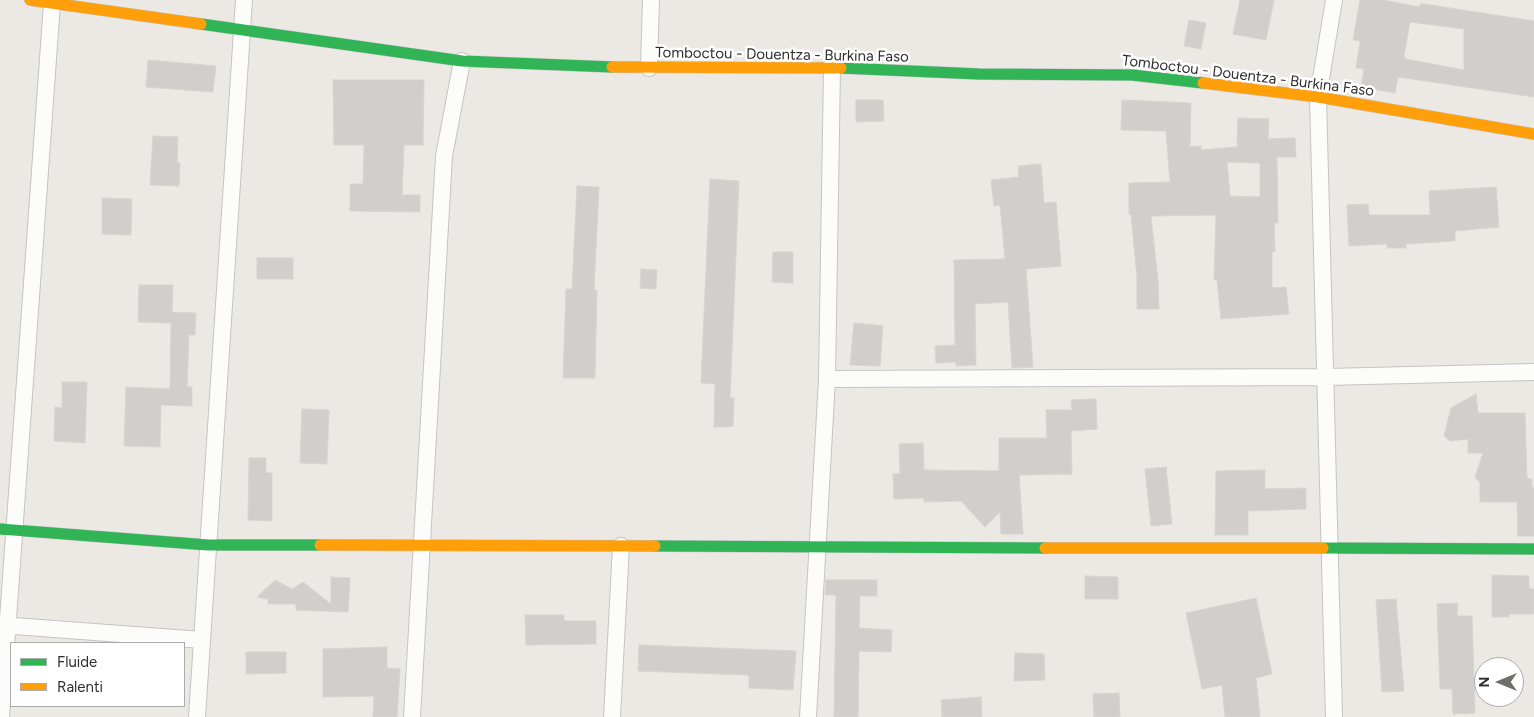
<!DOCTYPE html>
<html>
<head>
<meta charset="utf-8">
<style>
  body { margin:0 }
  #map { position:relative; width:1534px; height:717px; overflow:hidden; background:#ece8e4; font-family:Figtree,sans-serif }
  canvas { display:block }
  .legend { position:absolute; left:10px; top:642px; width:175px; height:65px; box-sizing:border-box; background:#fff; border:1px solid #ababab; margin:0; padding:6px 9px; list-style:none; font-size:15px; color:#2e2e2e }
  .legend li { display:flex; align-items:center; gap:10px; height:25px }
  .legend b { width:25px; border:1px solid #ababab }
  .north { position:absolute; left:1474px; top:657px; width:50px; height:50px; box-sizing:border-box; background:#fff; border:1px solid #ababab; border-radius:50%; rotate:270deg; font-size:14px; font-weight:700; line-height:20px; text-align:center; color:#2e2e2e }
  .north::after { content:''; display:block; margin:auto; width:18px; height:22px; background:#706f6e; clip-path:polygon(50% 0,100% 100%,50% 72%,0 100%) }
</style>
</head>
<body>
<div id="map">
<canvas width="1534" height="717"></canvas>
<ul class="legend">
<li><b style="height:6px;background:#30b455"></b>Fluide</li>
<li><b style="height:6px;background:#ff9f0a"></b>Ralenti</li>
</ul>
<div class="north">N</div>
</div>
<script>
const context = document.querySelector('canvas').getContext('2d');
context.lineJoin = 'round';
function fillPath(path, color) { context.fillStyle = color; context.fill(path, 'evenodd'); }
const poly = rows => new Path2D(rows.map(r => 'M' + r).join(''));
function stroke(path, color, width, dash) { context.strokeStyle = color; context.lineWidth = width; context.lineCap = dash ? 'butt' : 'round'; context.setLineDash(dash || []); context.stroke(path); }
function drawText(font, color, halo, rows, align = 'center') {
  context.font = font + ' Figtree,sans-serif'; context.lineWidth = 5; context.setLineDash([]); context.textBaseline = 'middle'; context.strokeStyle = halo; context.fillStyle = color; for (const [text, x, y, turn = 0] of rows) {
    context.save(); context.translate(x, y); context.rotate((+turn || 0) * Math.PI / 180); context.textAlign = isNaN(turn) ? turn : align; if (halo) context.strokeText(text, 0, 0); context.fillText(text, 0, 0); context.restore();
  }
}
const building = poly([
  [1240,0,1274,0,1266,40,1233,34,1240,0],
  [1360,0,1383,0,1420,7,1420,4,1424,4,1534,21,1534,97,1398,77,1395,93,1361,87,1364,69,1356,68,1360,41,1353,40,1360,0],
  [1410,22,1464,29,1464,70,1406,59,1404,56,1410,22],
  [1189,20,1206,23,1201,49,1184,46,1189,20],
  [148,60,216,66,213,92,146,87,148,60],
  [333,80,424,80,423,145,404,145,402,195,420,195,420,212,350,211,350,184,363,184,364,145,334,145,333,80],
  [856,100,883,100,884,121,856,122,856,100],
  [1122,100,1191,103,1190,147,1201,146,1201,150,1237,147,1238,118,1269,119,1268,139,1295,138,1296,157,1277,157,1278,223,1274,223,1275,252,1272,252,1272,288,1286,287,1289,314,1221,319,1217,280,1214,280,1216,215,1151,216,1158,280,1159,309,1137,309,1137,277,1131,214,1129,214,1129,183,1170,182,1166,131,1121,130,1122,100],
  [1227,162,1260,163,1260,197,1230,196,1227,162],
  [153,136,178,137,177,163,180,163,179,186,150,185,153,136],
  [1041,164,1044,203,1056,202,1061,266,1026,269,1033,367,1012,368,1008,302,975,304,976,365,956,366,956,362,936,363,935,346,955,345,954,260,1005,259,1000,205,994,206,991,180,1019,177,1018,166,1041,164],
  [710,179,739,181,730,398,734,398,733,426,729,427,714,427,715,384,701,383,710,179],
  [577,186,599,187,594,290,597,290,595,378,563,378,566,289,572,289,577,186],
  [1496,187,1499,227,1455,231,1455,241,1406,244,1406,248,1387,248,1387,244,1349,246,1347,205,1368,204,1369,215,1430,215,1429,191,1496,187],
  [102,198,132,199,131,235,102,234,102,198],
  [773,252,793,252,793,283,772,282,773,252],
  [257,258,293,258,293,279,257,279,257,258],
  [641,269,657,270,656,289,640,288,641,269],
  [139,285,173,285,172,312,196,313,195,335,189,335,187,387,192,387,192,406,161,405,160,447,124,446,126,387,170,389,171,323,138,322,139,285],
  [854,323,883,326,880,366,850,365,854,323],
  [62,382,87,382,85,443,54,441,55,407,62,408,62,382],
  [1476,394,1478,413,1525,413,1527,479,1532,479,1532,488,1534,488,1534,536,1518,536,1517,502,1480,502,1480,483,1475,477,1483,453,1468,453,1468,439,1450,441,1444,436,1451,408,1476,394],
  [1096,399,1097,429,1071,431,1072,474,1019,475,1023,534,1001,534,1000,512,985,527,961,501,924,502,924,498,894,499,893,474,900,474,899,444,923,443,924,470,999,471,999,438,1047,438,1046,410,1072,410,1071,400,1096,399],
  [302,409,329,410,327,464,300,463,302,409],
  [249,458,266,458,266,473,272,473,272,521,248,520,249,458],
  [1166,467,1172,524,1151,526,1145,469,1166,467],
  [1265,470,1265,489,1306,488,1306,509,1248,511,1248,535,1215,535,1216,471,1265,470],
  [1492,575,1529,576,1529,589,1534,589,1534,614,1509,614,1509,617,1492,617,1492,575],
  [1085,576,1118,577,1118,599,1085,599,1085,576],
  [331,577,350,578,348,612,296,610,296,604,268,604,268,599,257,597,275,580,292,589,303,582,331,604,331,577],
  [826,580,877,580,877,596,860,596,859,628,892,630,891,652,859,651,858,717,834,717,836,595,825,595,826,580],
  [1256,598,1272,674,1256,678,1260,717,1225,717,1222,685,1202,689,1186,613,1256,598],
  [1396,599,1404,691,1382,692,1376,600,1396,599],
  [1458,603,1457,616,1472,616,1475,713,1453,714,1452,689,1440,689,1437,604,1458,603],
  [525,615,564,615,564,621,596,621,596,644,526,645,525,615],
  [639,645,796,651,793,690,749,688,749,675,638,671,639,645],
  [387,647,387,668,400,669,397,717,373,717,374,696,323,697,323,649,387,647],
  [246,652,286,652,286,673,246,674,246,652],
  [1015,653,1044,654,1045,680,1014,681,1015,653],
  [1119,693,1120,717,1094,717,1093,694,1119,693],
  [981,697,982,717,942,717,941,700,981,697]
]);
fillPath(building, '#d1cecb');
stroke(building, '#d7d4d0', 1);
const street = poly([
  [649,68,651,0],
  [827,379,1326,377,1534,372],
  [0,625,202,640],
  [1,717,52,3],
  [197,717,244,0],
  [412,717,444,156,462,61],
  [612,717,621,546],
  [808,717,827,379,832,68],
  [1334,717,1318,97,1334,0]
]);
const fast = poly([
  [201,24,462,61,612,67],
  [841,68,979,74,1132,75,1203,83],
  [0,529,208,545,320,545],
  [655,546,1045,548],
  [1323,548,1534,549]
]);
const slow = poly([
  [30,0,201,24],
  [612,67,841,68],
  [1203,83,1318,97,1534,134],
  [320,545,655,546],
  [1045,548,1323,548]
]);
stroke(street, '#c5c4c5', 18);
stroke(fast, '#c5c4c5', 12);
stroke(slow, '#c5c4c5', 12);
stroke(street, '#fcfcfb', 16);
stroke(fast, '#30b455', 11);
stroke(slow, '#ff9f0a', 11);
drawText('15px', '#2e2e2e', '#fff', [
  ["Tomboctou - Douentza - Burkina Faso",782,55,1],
  ["Tomboctou - Douentza - Burkina Faso",1248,76,7]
]);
</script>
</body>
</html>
